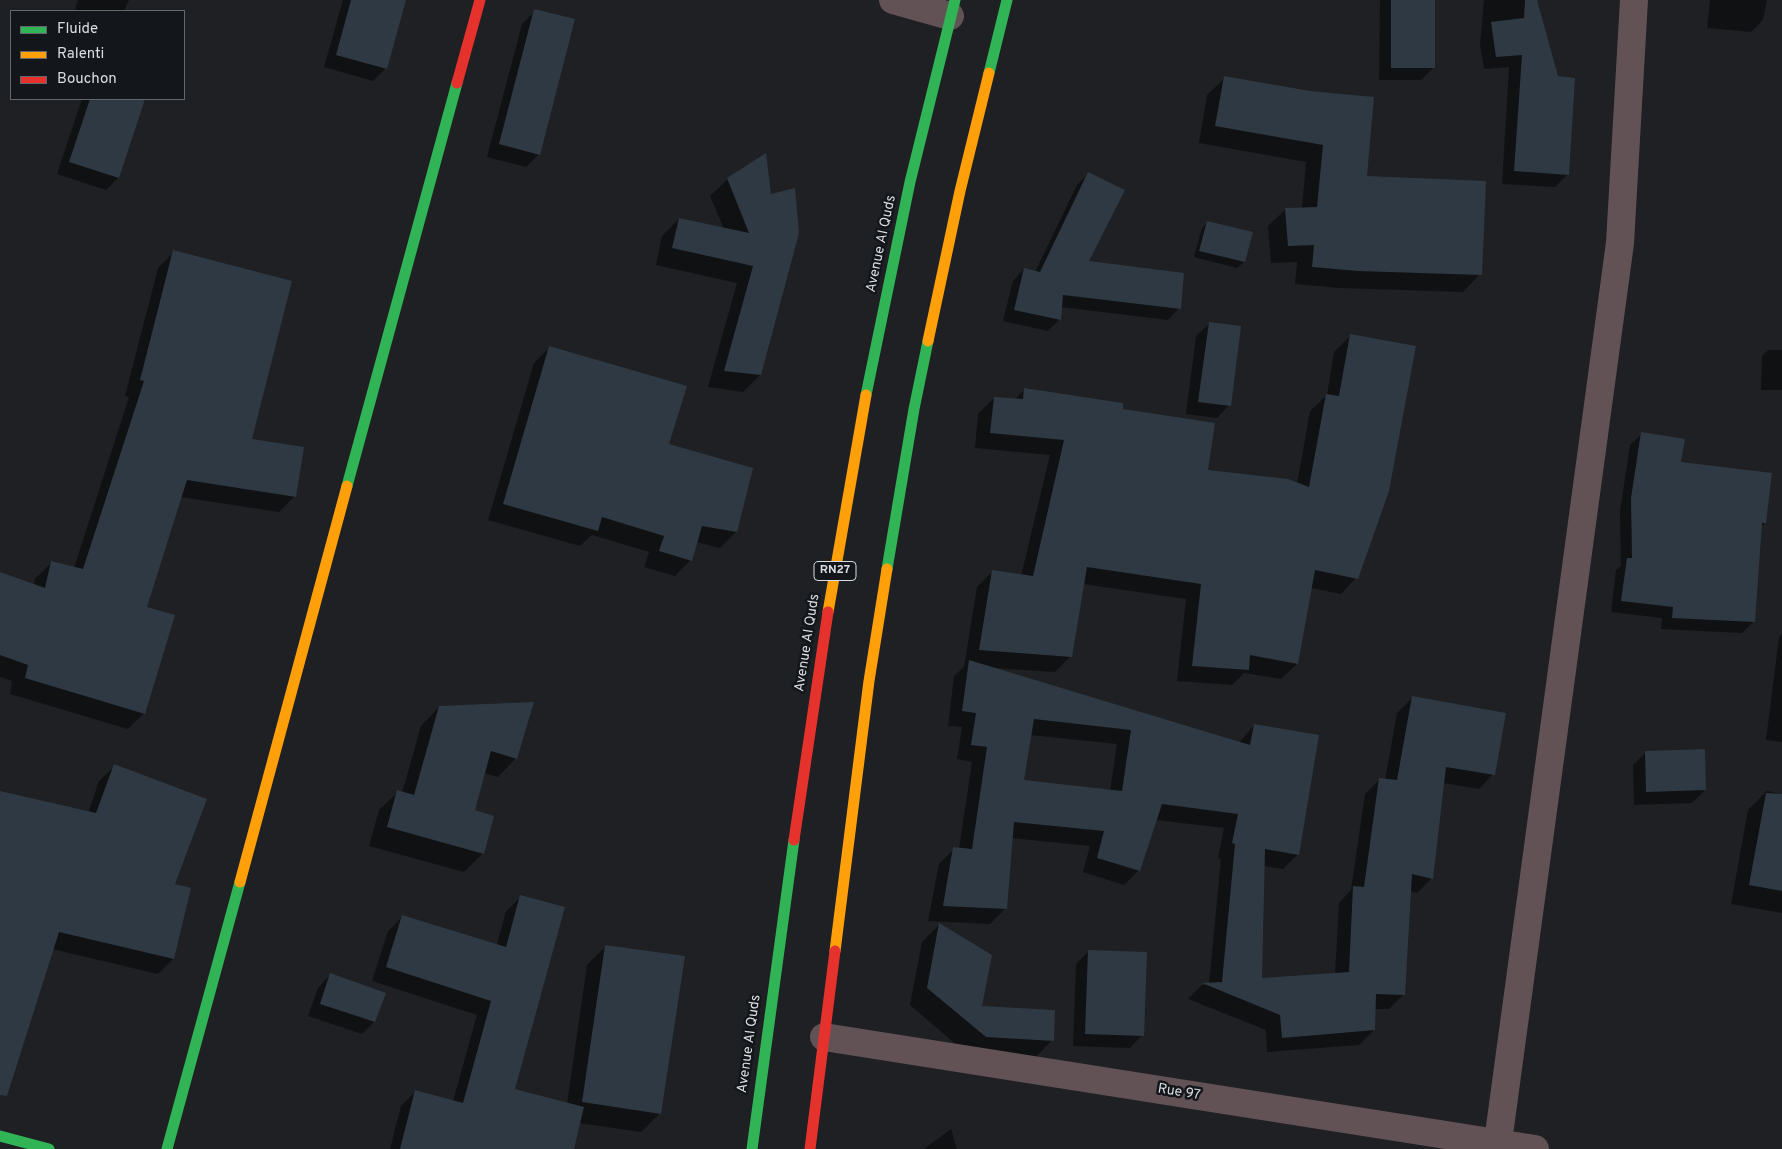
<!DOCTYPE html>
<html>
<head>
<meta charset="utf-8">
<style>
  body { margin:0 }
  #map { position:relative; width:1782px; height:1149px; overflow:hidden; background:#1e2023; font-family:Overpass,sans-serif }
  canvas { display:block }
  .legend { position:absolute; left:10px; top:10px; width:175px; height:90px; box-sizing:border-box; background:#13171b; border:1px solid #63666a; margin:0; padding:6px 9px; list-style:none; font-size:15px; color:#dbdde0 }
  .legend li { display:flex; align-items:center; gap:10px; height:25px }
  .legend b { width:25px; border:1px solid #63666a }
</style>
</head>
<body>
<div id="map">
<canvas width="1782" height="1149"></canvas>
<ul class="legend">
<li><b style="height:6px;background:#30b455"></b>Fluide</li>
<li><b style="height:6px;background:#ff9f0a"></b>Ralenti</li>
<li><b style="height:6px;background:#e5322d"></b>Bouchon</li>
</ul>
</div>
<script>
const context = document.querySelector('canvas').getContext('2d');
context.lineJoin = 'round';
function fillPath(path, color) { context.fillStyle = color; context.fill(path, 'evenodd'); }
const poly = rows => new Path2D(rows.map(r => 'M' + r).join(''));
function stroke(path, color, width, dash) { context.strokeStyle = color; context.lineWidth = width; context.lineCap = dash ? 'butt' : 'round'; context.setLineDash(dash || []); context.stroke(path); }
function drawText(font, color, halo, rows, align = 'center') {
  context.font = font + ' Overpass,sans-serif'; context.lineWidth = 5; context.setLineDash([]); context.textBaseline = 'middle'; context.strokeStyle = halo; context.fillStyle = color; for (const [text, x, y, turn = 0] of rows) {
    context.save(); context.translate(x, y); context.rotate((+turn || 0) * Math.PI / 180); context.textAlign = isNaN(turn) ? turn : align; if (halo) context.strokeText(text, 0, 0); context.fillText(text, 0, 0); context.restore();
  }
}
fillPath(poly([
  [78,0,129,0,124,11,80,11,75,9],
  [343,0,404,0,386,68,373,81,324,67],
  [1380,0,1434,0,1434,67,1421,80,1379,80],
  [1484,0,1536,0,1557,78,1568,174,1555,187,1502,184,1509,67,1484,69,1480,44],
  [1710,0,1767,0,1763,20,1751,32,1707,28],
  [535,11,539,154,526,167,487,157,522,24],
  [1225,78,1310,93,1366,177,1480,274,1463,292,1340,288,1295,284,1297,262,1271,263,1268,226,1286,209,1302,208,1306,162,1199,143,1207,95],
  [82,99,144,99,118,178,106,190,57,174],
  [765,155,760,375,743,392,708,387,737,283,656,265,662,236,679,219,724,229,710,196,728,179],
  [1088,174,1087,262,1179,308,1168,320,1061,307,1059,320,1048,331,1003,321,1013,281,1024,269,1035,272,1077,185],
  [1208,222,1251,233,1244,262,1237,268,1194,257,1202,228],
  [174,252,250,440,295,496,279,512,181,497,145,608,144,713,128,729,10,694,12,681,0,677,0,573,34,586,35,579,51,563,74,568,129,397,125,396,158,268],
  [1209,324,1229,405,1217,418,1186,414,1196,336],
  [1350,336,1356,578,1341,594,1311,588,1297,664,1281,679,1244,673,1232,685,1177,681,1186,599,1083,584,1071,656,1055,672,993,668,1239,743,1254,725,1298,854,1283,869,1263,866,1261,980,1335,974,1339,903,1351,890,1365,794,1380,779,1385,780,1397,713,1412,698,1493,774,1479,789,1443,783,1432,878,1417,893,1410,891,1404,994,1389,1009,1374,1009,1374,1030,1359,1045,1267,1052,1266,1030,1188,999,1202,985,1209,984,1221,859,1218,858,1224,828,1156,820,1139,870,1124,885,1083,872,1090,846,1011,838,1005,909,990,924,928,921,939,864,954,849,959,849,972,762,957,759,962,727,948,726,954,676,964,667,977,587,993,571,1021,576,1050,455,975,448,978,414,994,398,1014,400,1024,390,1121,410,1206,471,1297,484,1310,411,1327,395,1334,352],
  [1030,735,1117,744,1110,791,1023,781],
  [550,347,668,445,736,532,720,548,696,542,691,560,675,576,644,567,649,552,592,535,580,546,488,520,534,363],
  [1768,350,1782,350,1782,390,1761,390,1762,356],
  [1642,434,1765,523,1760,527,1754,621,1742,633,1661,629,1662,618,1611,612,1616,570,1621,566,1620,511,1630,445],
  [1782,634,1782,742,1766,740,1779,637],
  [439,707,516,758,498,777,484,773,473,811,483,853,464,872,369,846,379,810,398,792,402,793,421,726],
  [1646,752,1705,790,1692,803,1634,805,1633,765],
  [115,766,173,885,173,959,158,974,52,949,0,1088,0,793,88,813,99,781],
  [1767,791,1782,794,1782,913,1731,904,1748,810],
  [521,897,513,1090,567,1104,587,965,606,946,660,1113,641,1132,579,1123,572,1149,390,1149,401,1106,416,1091,453,1101,477,1015,372,981,388,931,403,916,497,945,506,911],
  [939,925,981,1007,1052,1040,1035,1058,966,1053,910,1005,922,942],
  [1089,951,1142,1035,1130,1048,1073,1046,1076,964],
  [330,975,374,1022,362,1034,308,1016,318,988],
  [951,1129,957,1149,924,1149]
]), '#0007');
fillPath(poly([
  [351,0,406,0,387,69,336,55],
  [1391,0,1435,0,1435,68,1391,68],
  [1525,0,1537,0,1558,76,1575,78,1569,175,1514,171,1522,55,1496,57,1491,22,1524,18],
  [534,9,575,19,540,155,499,144],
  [1224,76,1310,91,1374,97,1367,176,1486,181,1482,275,1358,271,1312,267,1314,245,1288,246,1285,208,1317,207,1323,145,1215,126],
  [90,99,145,99,119,178,69,162],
  [766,153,771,194,795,188,799,233,761,375,724,371,753,266,672,248,679,218,749,233,727,178],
  [1088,172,1125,190,1089,261,1184,273,1181,309,1063,295,1061,320,1014,310,1024,268,1040,272],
  [1207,221,1253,232,1245,262,1199,251],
  [173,250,292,281,252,439,304,447,296,497,187,480,147,607,175,615,145,714,25,678,28,665,0,655,0,572,45,588,51,561,83,569,144,381,140,380],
  [1209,322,1241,326,1231,406,1198,402],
  [1350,334,1416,346,1389,491,1358,579,1315,570,1298,664,1250,655,1249,670,1192,666,1201,584,1087,567,1072,657,979,650,992,570,1033,576,1064,440,990,433,994,397,1023,399,1024,388,1123,403,1123,409,1215,423,1208,470,1288,479,1309,487,1326,394,1339,396],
  [549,346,687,386,669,444,753,468,737,532,702,526,692,561,659,551,664,536,602,517,598,531,503,504],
  [1641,432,1685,439,1681,462,1772,473,1766,523,1762,523,1755,622,1672,618,1673,607,1621,601,1627,558,1632,558,1631,498],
  [969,660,1250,745,1254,724,1319,735,1299,855,1265,849,1262,978,1349,972,1353,886,1364,887,1379,778,1397,780,1412,696,1506,713,1495,775,1446,767,1433,879,1412,874,1405,995,1376,994,1375,1030,1282,1038,1280,1015,1202,983,1222,982,1235,844,1232,843,1238,814,1162,804,1140,871,1097,858,1104,831,1014,822,1007,909,943,906,953,847,972,849,987,747,971,745,976,713,962,711],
  [1034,719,1131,730,1122,791,1024,780],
  [534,702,517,759,491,751,475,810,494,816,484,854,387,827,397,790,414,795,439,706],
  [1705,749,1706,790,1646,792,1645,751],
  [114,764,207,799,175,884,191,888,174,959,59,932,7,1096,0,1095,0,791,96,813],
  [1766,793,1782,794,1782,891,1749,885],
  [520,895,565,907,515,1089,584,1107,574,1149,400,1149,415,1090,463,1103,491,1001,386,967,402,915,506,947],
  [939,923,992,955,982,1006,1055,1010,1054,1041,986,1037,927,988],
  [605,945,685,956,661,1114,582,1102],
  [1088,950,1147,952,1144,1036,1085,1034],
  [330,973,386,993,375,1022,320,1004]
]), '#2f3944');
stroke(poly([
  [893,0,950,16],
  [824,1037,1535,1149],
  [1497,1149,1620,243,1634,0]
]), '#625255', 28);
stroke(poly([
  [989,73,1007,0],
  [866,395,910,182,955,0],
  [347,486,457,83],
  [887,569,914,409,928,341],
  [0,1136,49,1149],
  [167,1149,240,882],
  [752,1149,794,840]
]), '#30b455', 11);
stroke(poly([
  [928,341,960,191,989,73],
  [828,612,866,395],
  [240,882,347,486],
  [835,951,869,681,887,569]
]), '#ff9f0a', 11);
stroke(poly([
  [457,83,480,0],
  [794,840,828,612],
  [810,1149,835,951]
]), '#e5322d', 11);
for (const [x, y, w] of [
  [835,571,42]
]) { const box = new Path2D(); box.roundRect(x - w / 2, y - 9.5, w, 19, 4); context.fillStyle = '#13171b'; context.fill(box); stroke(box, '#dbdde0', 1); }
drawText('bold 12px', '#dbdde0', null, [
  ["RN27",835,571]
]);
drawText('14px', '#dbdde0', '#13171b', [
  ["Avenue Al Quds",882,244,-78],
  ["Avenue Al Quds",808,643,-81],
  ["Avenue Al Quds",750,1044,-82],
  ["Rue 97",1179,1093,9]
]);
</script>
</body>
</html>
